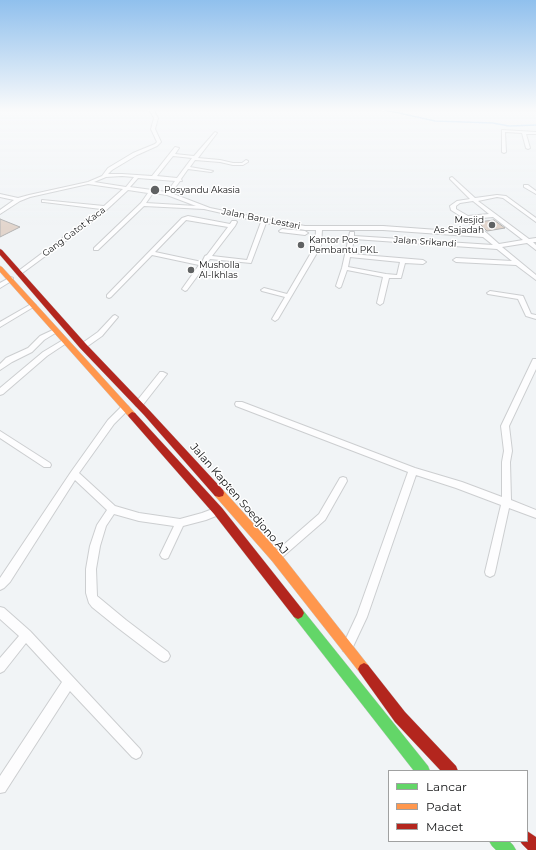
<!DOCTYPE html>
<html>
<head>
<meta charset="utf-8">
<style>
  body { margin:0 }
  #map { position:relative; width:536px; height:850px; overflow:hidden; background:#f1f4f6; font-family:Montserrat,sans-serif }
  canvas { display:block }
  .legend { position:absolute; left:388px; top:770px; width:140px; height:72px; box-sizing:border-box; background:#fff; border:1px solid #a0a1a1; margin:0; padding:5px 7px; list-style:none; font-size:12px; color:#121314 }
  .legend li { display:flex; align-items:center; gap:8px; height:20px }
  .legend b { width:20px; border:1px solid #a0a1a1 }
</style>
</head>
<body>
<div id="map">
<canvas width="536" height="850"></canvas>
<ul class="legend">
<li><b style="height:5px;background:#63d668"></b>Lancar</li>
<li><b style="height:5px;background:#ff974d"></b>Padat</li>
<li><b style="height:5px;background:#b3261e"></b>Macet</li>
</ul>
</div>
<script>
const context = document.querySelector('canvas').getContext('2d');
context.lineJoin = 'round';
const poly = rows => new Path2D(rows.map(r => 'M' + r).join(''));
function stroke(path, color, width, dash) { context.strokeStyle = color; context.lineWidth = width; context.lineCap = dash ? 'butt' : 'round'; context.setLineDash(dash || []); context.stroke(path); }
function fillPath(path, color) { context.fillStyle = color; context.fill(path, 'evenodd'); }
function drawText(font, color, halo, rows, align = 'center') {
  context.font = font + ' Montserrat,sans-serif'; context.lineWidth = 3; context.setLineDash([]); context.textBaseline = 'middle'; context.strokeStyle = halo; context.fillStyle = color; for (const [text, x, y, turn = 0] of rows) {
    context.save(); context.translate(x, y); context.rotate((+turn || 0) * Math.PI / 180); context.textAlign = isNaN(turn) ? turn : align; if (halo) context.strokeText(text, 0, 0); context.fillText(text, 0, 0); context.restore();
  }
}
stroke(poly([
  [381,109,435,121,493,123,509,126,536,125]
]), '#acd3f5', 1.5);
const building = poly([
  [0,219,20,227,0,237,0,219],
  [494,220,505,228,487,231,478,222,494,220]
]);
fillPath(building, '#e2d5cc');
stroke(building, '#b2b3b3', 1);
const street = poly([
  [149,109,153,109,158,118,155,129,161,142,157,146,137,155,112,170,108,174,122,174,152,176,175,147,179,148,175,154,194,156,215,132,217,133,198,158,220,160,233,163,242,163,246,160,248,161,248,162,243,165,233,165,220,162,195,160,190,167,213,171,211,172,188,169,181,179,182,181,180,181,171,193,210,208,264,219,305,226,383,226,479,233,465,219,451,210,450,206,457,201,470,199,450,179,450,178,452,177,475,198,497,195,506,196,536,218,536,222,503,198,497,197,478,201,529,239,536,238,536,242,533,242,536,245,536,250,527,243,502,247,536,275,536,280,516,265,456,262,453,260,456,258,512,261,497,249,354,239,351,254,423,260,426,262,423,264,405,263,401,278,389,278,383,303,380,305,377,303,383,277,347,270,341,287,339,288,336,286,342,268,350,232,354,232,354,236,493,245,483,237,383,230,322,230,321,246,278,319,275,321,272,319,285,297,262,291,261,290,264,288,287,294,315,246,316,230,305,230,266,223,251,263,210,259,187,290,185,291,182,289,199,265,152,255,111,297,109,298,107,297,107,295,182,218,188,216,230,224,232,221,236,221,237,222,235,226,212,256,247,260,261,222,204,209,144,206,98,250,94,250,94,248,141,203,148,193,128,190,101,215,21,274,17,274,17,272,101,209,44,202,42,202,42,200,104,206,123,189,88,184,30,197,20,201,0,214,0,210,14,200,0,197,0,194,18,198,29,195,88,182,102,176,108,168,133,153,155,144,157,142,151,129,154,118,149,109],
  [173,156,192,158,177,178,157,176,173,156],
  [122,176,134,177,126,187,94,182,106,177,122,176],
  [138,178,175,181,167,192,130,187,138,178],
  [153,193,167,195,196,206,146,203,153,193],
  [473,201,489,214,468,216,456,209,456,206,460,203,473,201],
  [493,217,523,240,499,244,471,219,493,217],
  [186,220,228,227,207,255,205,256,202,262,155,252,186,220],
  [350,257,400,262,397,275,386,274,348,267,350,257],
  [502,130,536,132,536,134,526,134,530,148,528,149,526,148,522,133,505,132,506,152,504,153,502,152,502,130],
  [524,185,528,185,536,191,536,194,524,187,524,185],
  [282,229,305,231,308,233,305,235,280,232,279,231,282,229],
  [11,277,13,278,13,280,0,288,0,283,11,277],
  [490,291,523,296,531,314,536,315,536,319,526,316,518,299,488,294,487,293,490,291],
  [33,303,36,305,35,306,0,327,0,322,33,303],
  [115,315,118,317,102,336,85,348,81,348,80,346,81,344,98,332,113,316,115,315],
  [55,329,58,331,57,332,44,340,32,352,12,362,0,370,0,364,6,358,28,348,40,336,55,329],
  [63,340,65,340,68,342,47,356,3,394,0,395,0,388,43,352,63,340],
  [533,359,536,359,536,369,509,426,512,451,510,462,511,500,536,510,536,518,509,508,495,572,494,575,490,577,486,575,485,572,501,505,456,488,416,475,367,617,351,651,347,652,343,651,342,647,357,615,408,472,236,406,235,404,236,402,242,402,415,468,462,482,502,497,502,462,504,451,501,426,533,359],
  [160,372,163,372,167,374,142,406,136,406,135,404,136,402,160,372],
  [125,405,128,406,129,408,128,410,114,424,79,473,115,506,139,513,180,519,202,513,218,507,221,508,223,511,221,514,206,520,183,526,168,558,165,559,162,558,160,555,174,526,139,521,114,514,106,526,100,546,96,569,97,596,126,620,168,652,170,656,168,660,164,662,160,660,118,628,92,607,89,603,86,593,86,569,90,546,97,525,107,510,75,480,10,582,4,588,0,590,0,578,71,472,108,420,122,406,125,405],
  [0,431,50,463,51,465,50,467,44,467,0,438,0,431],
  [343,477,346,478,347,481,325,520,279,560,276,561,273,560,271,557,273,554,319,514,340,478,343,477],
  [0,607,4,608,30,631,140,749,142,753,140,757,136,759,132,757,70,691,5,792,0,793,0,776,62,682,26,643,4,671,0,673,0,658,19,636,0,619,0,607]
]);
const fast = poly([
  [298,607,302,609,428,766,430,771,414,771,294,617,292,613,294,609,298,607],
  [489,841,509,841,513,845,516,850,496,850,492,846,489,841]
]);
const slow = poly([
  [0,266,2,267,135,413,136,415,135,417,129,417,0,272,0,266],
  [219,489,223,490,280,553,368,665,370,669,368,673,364,675,360,673,272,561,215,496,214,493,215,490,219,489]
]);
const jam = poly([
  [0,249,2,250,86,344,150,411,223,490,224,493,223,496,219,497,215,496,144,415,80,348,0,255,0,249],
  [132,412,135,413,222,508,302,609,304,613,302,617,298,619,294,617,214,514,129,417,128,415,132,412],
  [364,663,368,665,405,712,456,766,458,771,441,771,395,722,360,673,358,669,360,665,364,663],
  [527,831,536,837,536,850,528,850,522,844,520,841,527,841,527,831]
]);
stroke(street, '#ccced0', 2);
stroke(fast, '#ccced0', 1);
stroke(slow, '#ccced0', 1);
stroke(jam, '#ccced0', 1);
fillPath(street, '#fdfdfe');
fillPath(fast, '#63d668');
fillPath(slow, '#ff974d');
fillPath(jam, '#b3261e');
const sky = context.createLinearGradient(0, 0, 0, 228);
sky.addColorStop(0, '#90c0ed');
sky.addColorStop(0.48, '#f9fafb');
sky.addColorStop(1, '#f9fafb00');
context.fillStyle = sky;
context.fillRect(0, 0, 536, 228);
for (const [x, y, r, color] of [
  [155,190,5,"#606263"],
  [492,225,4,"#606263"],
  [301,245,4,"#606263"],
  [191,270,4,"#606263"]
]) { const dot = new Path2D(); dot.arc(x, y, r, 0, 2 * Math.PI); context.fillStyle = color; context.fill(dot); stroke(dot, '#fff', 1.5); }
drawText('9px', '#121314', '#fff', [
  ["Posyandu Akasia",164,190],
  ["Mesjid",484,220,"right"],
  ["As-Sajadah",484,230,"right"],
  ["Kantor Pos",309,240],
  ["Pembantu PKL",309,250],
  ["Musholla",199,265],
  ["Al-Ikhlas",199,275]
], 'left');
drawText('9px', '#121314', '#fff', [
  ["Jalan Baru Lestari",261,219,11],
  ["Gang Gatot Kaca",74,232,-37],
  ["Jalan Srikandi",425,242,4]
]);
drawText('11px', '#121314', '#fff', [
  ["Jalan Kapten Soedjono AJ",239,499,49]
]);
</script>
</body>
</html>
